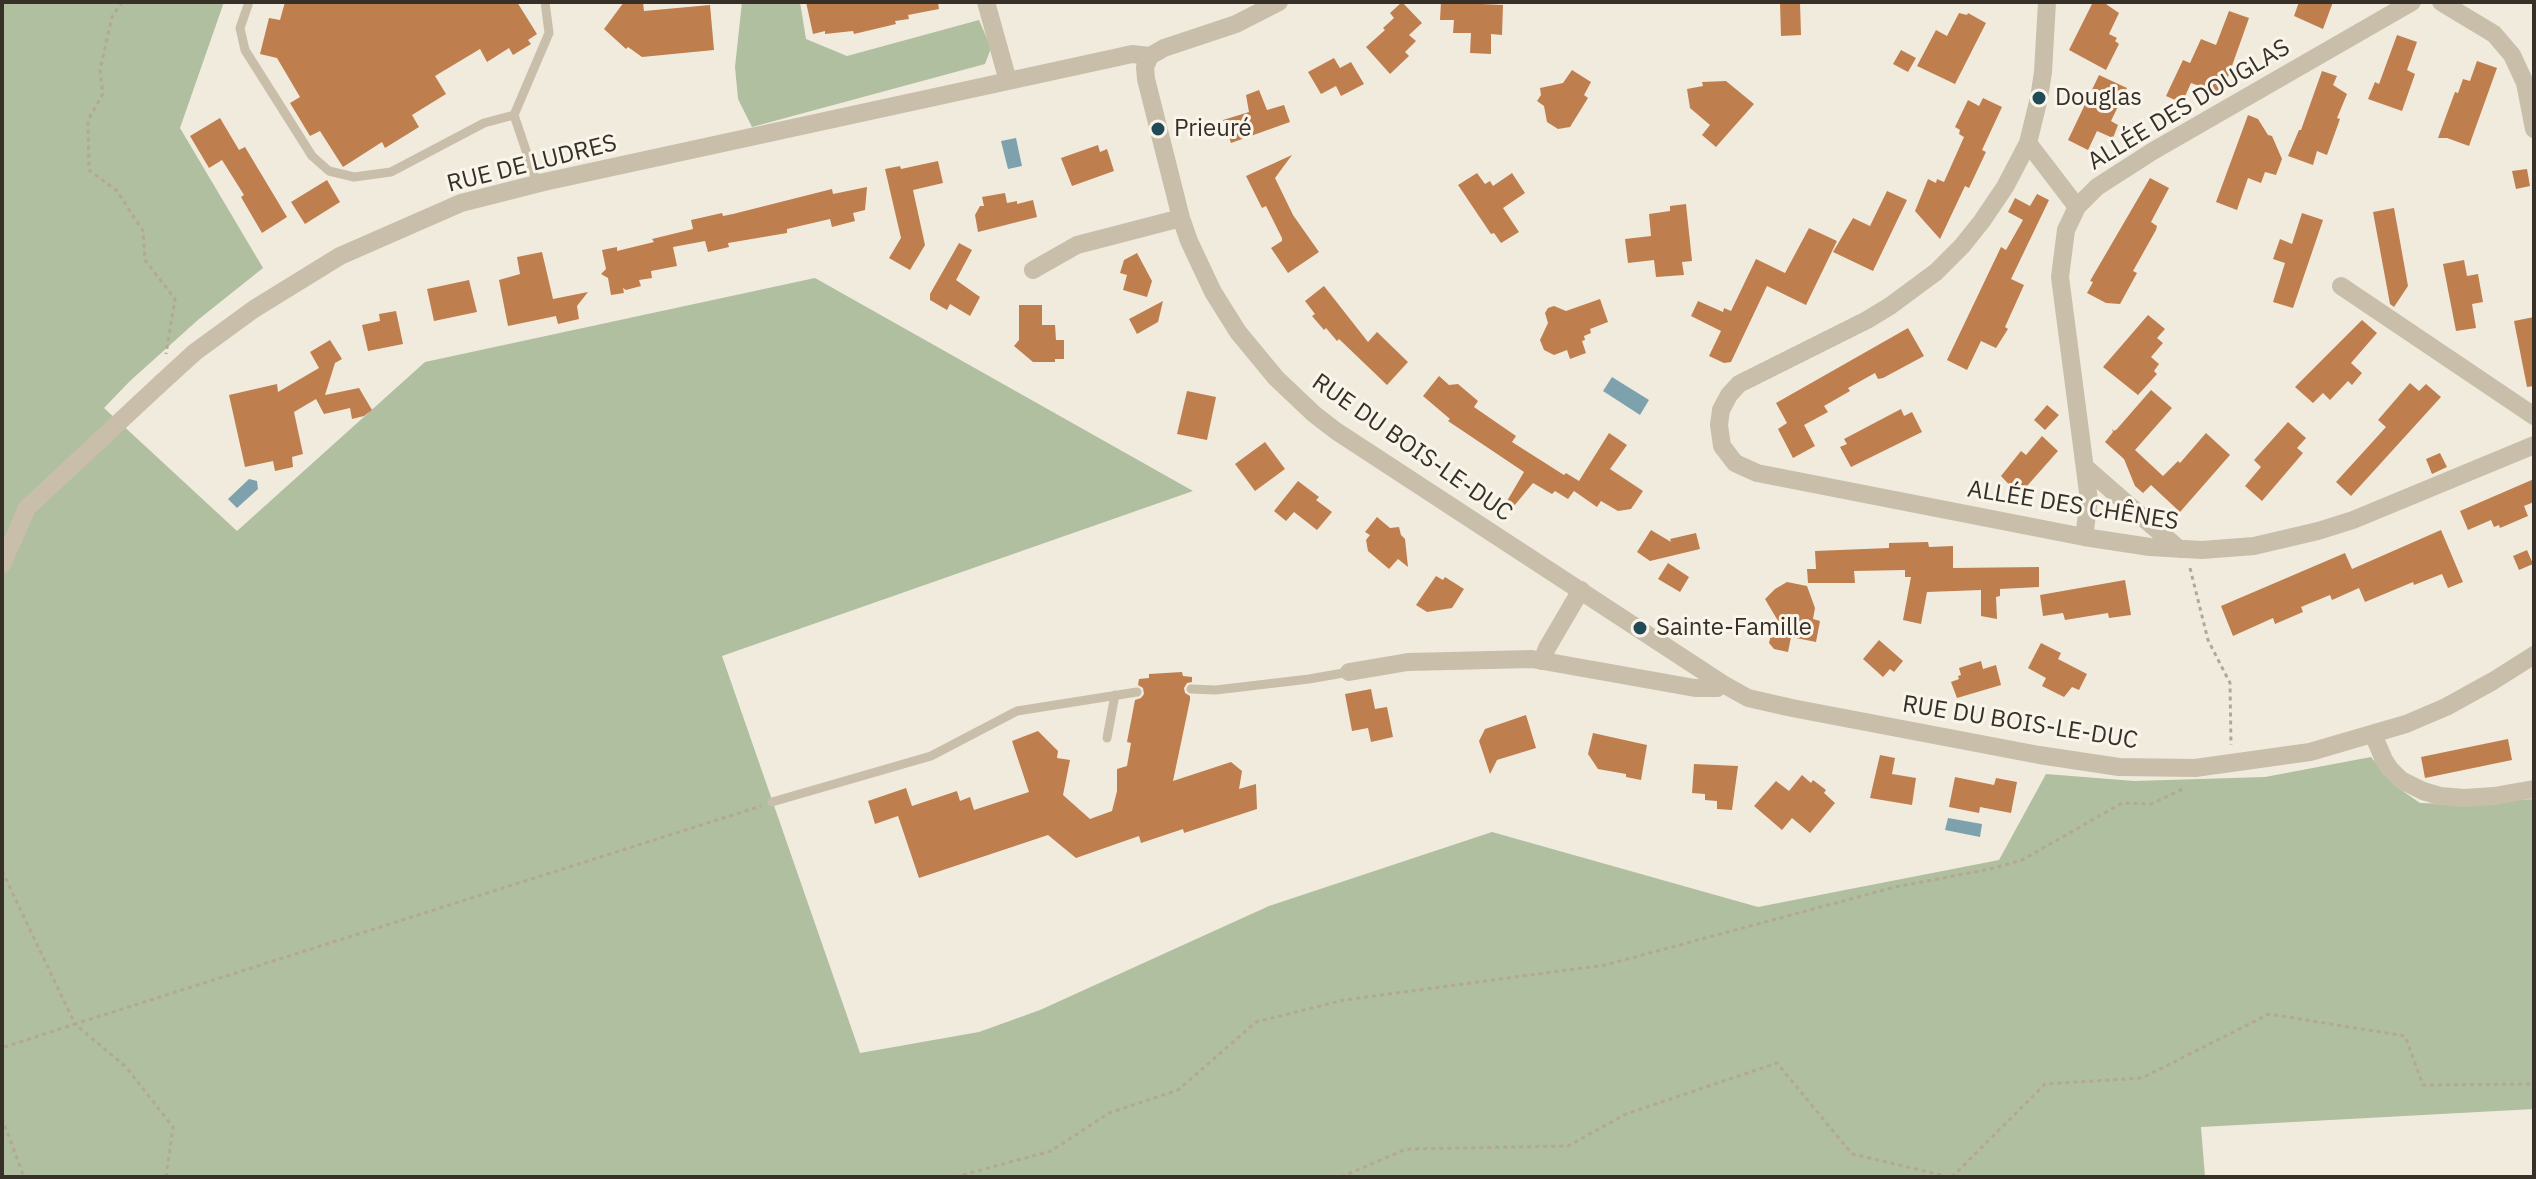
<!DOCTYPE html>
<html>
<head>
<meta charset="utf-8">
<style>
  body { margin:0 }
  #map { position:relative; width:2536px; height:1179px; overflow:hidden; background:#f1ebde; font-family:"IBM Plex Sans",sans-serif }
  canvas { display:block }
  .frame { position:absolute; inset:0; border:4px solid #373029; pointer-events:none }
</style>
</head>
<body>
<div id="map">
<canvas width="2536" height="1179"></canvas>
<div class="frame"></div>
</div>
<script>
const context = document.querySelector('canvas').getContext('2d');
context.lineJoin = 'round';
function fillPath(path, color) { context.fillStyle = color; context.fill(path, 'evenodd'); }
const poly = rows => new Path2D(rows.map(r => 'M' + r).join(''));
function stroke(path, color, width, dash) { context.strokeStyle = color; context.lineWidth = width; context.lineCap = dash ? 'butt' : 'round'; context.setLineDash(dash || []); context.stroke(path); }
function drawText(font, color, halo, rows, align = 'center') {
  context.font = font + ' "IBM Plex Sans",sans-serif'; context.lineWidth = 6; context.setLineDash([]); context.textBaseline = 'middle'; context.strokeStyle = halo; context.fillStyle = color; for (const [text, x, y, turn = 0] of rows) {
    context.save(); context.translate(x, y); context.rotate((+turn || 0) * Math.PI / 180); context.textAlign = isNaN(turn) ? turn : align; if (halo) context.strokeText(text, 0, 0); context.fillText(text, 0, 0); context.restore();
  }
}
fillPath(poly([
  [2,2,224,2,180,128,263,268,199,319,130,381,104,408,237,531,425,362,815,278,1193,491,722,656,860,1053,979,1032,1040,1010,1269,906,1492,832,1758,907,1999,860,2046,774,2134,781,2265,777,2371,757,2394,785,2420,803,2451,804,2534,799,2534,1109,2201,1127,2205,1177,2,1177],
  [742,2,800,2,806,39,847,56,979,20,991,48,985,64,752,127,738,99,735,67]
]), '#afbf9f');
fillPath(poly([
  [1016,138,1022,166,1008,169,1001,141],
  [1612,377,1649,400,1640,415,1603,391],
  [249,479,257,481,258,489,237,508,228,499],
  [1948,818,1982,824,1980,837,1945,830]
]), '#7ea2ad');
fillPath(poly([
  [285,2,517,2,537,34,528,40,531,44,513,55,509,48,487,62,480,49,435,76,446,94,412,115,419,127,385,148,382,142,343,167,320,131,310,136,290,103,300,97,277,58,260,54,269,18,280,20],
  [624,2,643,2,644,11,710,5,714,50,642,57,628,47,626,49,604,29],
  [806,2,938,2,939,9,908,15,909,19,895,21,896,24,854,34,853,31,825,34,825,31,813,34],
  [1402,2,1422,23,1409,35,1416,41,1405,52,1409,56,1390,74,1366,47,1385,30,1383,28,1394,18,1390,13],
  [1441,2,1503,5,1502,35,1491,34,1491,54,1470,53,1471,33,1453,33,1454,20,1440,20],
  [1780,2,1800,2,1801,35,1781,36],
  [2093,2,2103,2,2119,13,2109,34,2117,38,2115,41,2119,44,2106,70,2069,50],
  [2299,2,2333,2,2323,29,2294,16],
  [2229,11,2249,18,2222,94,2191,83,2182,103,2166,96,2183,60,2190,63,2201,39,2216,45],
  [1959,13,1967,15,1968,13,1986,23,1955,84,1917,66,1936,30,1947,36],
  [2397,35,2417,42,2407,70,2415,74,2402,111,2368,99,2375,82,2379,84],
  [1901,50,1916,58,1908,72,1893,64],
  [1334,58,1340,68,1351,62,1364,84,1341,96,1336,86,1321,94,1308,72],
  [2477,61,2497,68,2469,146,2447,138,2438,138,2455,92,2458,93,2463,79,2470,81],
  [1572,70,1591,82,1584,95,1588,98,1570,127,1558,129,1547,122,1544,106,1537,101,1541,95,1540,88,1563,83],
  [2322,71,2337,76,2333,85,2347,94,2337,118,2340,119,2327,155,2317,151,2313,165,2288,156,2299,130,2301,130],
  [2099,75,2127,88,2111,121,2118,125,2113,138,2097,131,2088,150,2068,140],
  [1726,81,1754,104,1716,147,1702,135,1710,125,1690,108,1687,89,1703,86,1702,82],
  [1259,90,1267,110,1284,105,1290,122,1231,143,1223,120,1249,112,1246,95],
  [1983,98,2002,107,1982,150,1986,152,1969,188,1965,186,1940,239,1915,211,1928,179,1936,183,1937,179,1944,182,1964,137,1959,134,1960,130,1955,127,1968,100,1979,106],
  [2248,115,2258,119,2268,135,2272,136,2282,159,2276,175,2265,172,2261,183,2248,178,2237,210,2216,202],
  [220,118,239,150,245,147,287,217,262,233,241,197,244,195,222,160,209,168,190,136],
  [1098,145,1100,152,1107,149,1114,171,1072,186,1061,158],
  [1292,155,1275,178,1293,215,1319,252,1288,273,1271,248,1282,241,1282,238,1266,206,1262,208,1246,176],
  [938,161,943,183,913,190,925,245,910,270,889,258,901,238,885,169,900,166,901,169],
  [2527,169,2530,186,2516,189,2512,171],
  [1477,173,1485,184,1490,181,1493,186,1512,173,1525,193,1503,208,1519,232,1501,243,1494,233,1491,234,1458,185],
  [2150,178,2169,188,2151,222,2157,226,2156,230,2133,271,2137,273,2120,304,2106,303,2087,293,2093,282,2090,281],
  [327,180,340,202,305,224,291,202],
  [867,187,865,210,853,213,855,221,832,227,830,219,787,229,787,233,728,243,729,247,708,252,705,241,673,247,677,266,651,271,652,278,639,280,641,286,626,290,623,288,624,293,611,295,608,278,601,274,606,269,602,250,617,247,617,251,654,242,652,239,693,229,691,220,722,213,723,216,733,214,832,189,833,194],
  [1887,191,1907,200,1873,271,1833,252,1853,218,1870,226],
  [1005,193,1007,203,1017,201,1017,204,1033,200,1037,217,978,232,975,215,980,206,984,206,982,197],
  [2037,194,2049,200,2011,279,2024,285,2005,327,2008,329,1996,348,1981,341,1967,370,1947,360,2001,247,2006,250,2023,220,2008,212,2015,198,2030,206],
  [1686,204,1692,261,1682,262,1684,275,1656,277,1654,260,1628,263,1625,239,1651,236,1649,214,1670,211,1670,206],
  [2394,208,2408,286,2394,307,2390,304,2373,212],
  [2302,213,2323,220,2293,308,2273,302,2285,263,2273,259,2280,239,2292,244],
  [1809,228,1837,241,1806,305,1767,286,1731,362,1724,363,1709,356,1721,331,1691,316,1698,301,1723,312,1724,308,1731,311,1756,259,1785,273],
  [959,243,972,250,956,280,980,297,970,316,950,304,947,310,930,300,930,294],
  [542,252,553,299,588,292,577,306,579,319,558,324,556,316,508,326,499,280,520,274,517,257],
  [1137,253,1152,281,1147,297,1123,290,1127,275,1120,273,1124,260],
  [2464,260,2467,276,2478,274,2483,302,2472,304,2476,328,2456,331,2443,264],
  [469,280,477,312,434,321,427,289],
  [1324,286,1368,342,1377,332,1408,362,1387,385,1339,339,1337,341,1326,328,1324,330,1312,316,1315,314,1305,301],
  [1600,299,1608,322,1590,329,1591,333,1584,336,1585,340,1582,341,1586,353,1570,359,1567,350,1554,355,1544,350,1540,340,1548,323,1545,313,1548,308,1554,306,1566,311],
  [1163,301,1158,322,1137,334,1129,319],
  [1019,305,1042,305,1042,325,1055,325,1056,340,1064,340,1064,359,1055,359,1055,362,1033,362,1014,346,1019,340],
  [396,311,403,344,368,351,362,325,380,321,379,314],
  [2148,315,2165,329,2157,338,2163,343,2151,357,2159,364,2154,371,2157,374,2138,395,2103,367],
  [2534,317,2534,386,2527,387,2514,321],
  [2362,320,2377,333,2351,363,2362,373,2352,385,2348,381,2330,400,2323,393,2313,403,2295,387],
  [1908,328,1924,356,1883,378,1878,379,1875,373,1848,388,1850,391,1824,406,1828,412,1804,425,1815,446,1793,458,1778,429,1787,423,1776,403],
  [330,340,342,359,335,363,325,395,359,388,372,410,364,416,352,419,350,408,324,414,316,399,294,412,303,454,292,457,293,467,275,471,273,461,245,467,229,395,277,384,278,392,319,368,310,352],
  [1439,376,1449,385,1458,384,1478,401,1474,407,1516,436,1512,442,1564,475,1566,473,1579,481,1609,433,1627,445,1610,469,1643,491,1631,509,1618,511,1601,501,1597,507,1574,491,1568,499,1555,491,1552,494,1533,483,1514,506,1507,501,1524,472,1448,421,1450,419,1423,396],
  [2410,383,2419,391,2426,384,2441,397,2351,496,2336,482,2386,427,2378,420],
  [2151,390,2172,408,2135,450,2163,476,2178,461,2180,463,2206,433,2230,455,2180,512,2151,485,2143,493,2135,486,2124,459,2105,442,2113,432,2112,429,2114,431,2117,429],
  [1187,391,1216,397,1207,440,1177,434],
  [2047,405,2059,415,2045,430,2034,420],
  [1901,409,1904,416,1912,412,1922,432,1851,467,1840,447,1847,444,1844,439],
  [2288,422,2306,438,2297,448,2303,453,2262,501,2245,486,2261,467,2254,460],
  [2042,436,2058,451,2019,495,2001,476,2021,451,2026,455],
  [1265,442,1285,469,1255,491,1235,464],
  [2440,453,2447,467,2432,474,2426,459],
  [2534,479,2534,502,2524,506,2528,516,2500,528,2499,525,2494,527,2491,520,2468,530,2460,511],
  [1298,481,1319,497,1316,500,1332,512,1317,530,1294,512,1286,521,1274,511],
  [1377,517,1390,528,1399,527,1401,535,1405,539,1408,567,1398,559,1389,569,1368,551,1366,540,1370,535,1365,532],
  [1651,530,1671,542,1670,539,1696,533,1700,549,1650,561,1637,552],
  [2441,530,2463,582,2448,588,2442,574,2414,585,2413,582,2365,602,2359,588,2332,600,2330,595,2301,607,2303,612,2275,624,2273,618,2233,636,2221,606,2345,553,2352,569],
  [1928,542,1929,547,1953,546,1953,568,2039,567,2039,587,2000,589,2000,596,1996,597,1997,619,1981,616,1981,590,1927,592,1921,624,1903,620,1911,577,1905,577,1905,570,1854,571,1855,583,1808,583,1807,569,1816,569,1815,551,1889,548,1889,543],
  [2527,550,2533,564,2519,570,2513,556],
  [1668,563,1689,577,1680,592,1658,579],
  [1436,576,1443,580,1445,577,1464,589,1452,608,1427,612,1416,605],
  [2125,580,2131,615,2109,618,2108,613,2065,620,2063,613,2043,616,2040,595],
  [1787,582,1807,586,1815,608,1813,619,1820,621,1816,642,1791,637,1788,652,1774,649,1769,643,1771,635,1781,626,1765,599,1775,589],
  [1879,640,1903,661,1894,672,1890,669,1883,677,1863,659],
  [2041,643,2061,653,2058,659,2087,674,2079,690,2072,687,2064,697,2042,686,2046,678,2028,668],
  [1981,661,1983,669,1996,665,2001,685,1957,698,1951,682,1959,679,1958,676,1961,675,1959,668],
  [1182,672,1183,676,1192,677,1192,682,1187,683,1184,688,1185,693,1190,696,1190,700,1173,781,1231,762,1242,771,1239,789,1256,784,1257,809,1184,833,1183,829,1141,843,1139,836,1076,858,1048,835,919,878,898,816,875,824,868,801,906,788,912,806,957,791,960,801,970,797,974,810,1029,792,1012,741,1038,731,1058,751,1057,758,1070,760,1063,795,1090,819,1112,811,1117,791,1117,769,1127,766,1131,743,1127,742,1135,700,1141,698,1144,694,1143,688,1138,685,1139,679,1149,678,1149,674],
  [1371,689,1375,709,1387,707,1393,737,1371,742,1368,728,1352,731,1345,694],
  [1526,715,1536,748,1497,760,1490,774,1479,741,1485,729],
  [1593,733,1647,745,1641,780,1626,777,1626,774,1598,769,1588,754],
  [2508,739,2512,760,2425,778,2421,757],
  [1880,755,1895,758,1892,774,1916,778,1912,805,1870,798],
  [1694,764,1738,766,1732,810,1717,809,1717,801,1705,800,1705,794,1692,793],
  [1802,775,1811,783,1813,780,1826,790,1824,793,1835,803,1810,833,1792,818,1782,830,1754,806,1776,781,1789,791],
  [1955,777,1994,785,1996,778,2017,782,2011,813,1980,807,1979,813,1949,807]
]), '#bf7e4e');
stroke(poly([
  [122,2,112,17,100,70,103,94,88,120,89,170,117,191,143,231,145,260,175,299,166,354],
  [2190,568,2208,640,2230,683,2231,745],
  [2,871,75,1024,2,1048],
  [2,1118,24,1177],
  [166,1177,173,1127,126,1067,75,1024,761,806],
  [955,1177,1051,1151,1109,1113,1178,1090,1256,1022,1344,1000,1605,965,1895,887,1990,869,2022,860,2122,803,2151,804,2185,788],
  [1341,1177,1406,1149,1568,1146,1626,1114,1777,1063,1852,1154,1950,1177],
  [1952,1177,2045,1084,2142,1078,2269,1014,2405,1036,2423,1085,2534,1084]
]), '#b4a895', 3, [4, 4]);
stroke(poly([
  [249,2,240,28,245,50,312,156,329,171,354,177,391,172,484,123,514,115],
  [537,183,514,115,549,33,545,2],
  [1191,689,1216,690,1309,679,1349,672],
  [1107,738,1115,695],
  [772,802,931,756,1017,711,1137,692]
]), '#c9beaa', 9);
stroke(poly([
  [986,2,1008,81],
  [2047,2,2043,72,2039,98,2028,143,2005,187,1982,221,1962,246,1936,272,1890,306,1867,320,1739,384,1729,395,1721,410,1719,425,1722,446,1735,463,1757,473,2084,537,2150,547,2202,550,2254,546,2318,531,2353,520,2534,445],
  [2441,2,2494,34,2512,55,2525,83,2534,129],
  [1150,56,1145,67,1146,79,1181,218,1189,241,1213,292,1238,332,1276,378,1314,414,1336,431,1723,684,1748,698,1792,708,2039,755,2119,767,2195,768,2310,752,2406,724,2446,707,2493,681,2534,655],
  [1150,56,1164,48,1236,24,1279,2],
  [2028,143,2077,207],
  [1033,270,1077,245,1181,218],
  [2341,286,2534,416],
  [2085,467,2179,549],
  [2084,537,2089,500,2060,277,2066,230,2077,207,2097,187,2153,151,2412,2],
  [2,564,27,508,160,384,195,352,254,309,340,256,461,203,544,182,1114,58,1132,54,1150,56],
  [1542,661,1547,648,1581,590],
  [1349,672,1408,662,1532,659,1695,688,1717,688,1723,684],
  [2373,734,2384,760,2390,769,2401,780,2423,791,2440,796,2464,798,2494,796,2534,789]
]), '#c9beaa', 18);
for (const [x, y, r, color] of [
  [2039,98,8,"#214956"],
  [1158,129,8,"#214956"],
  [1640,628,8,"#214956"]
]) { const dot = new Path2D(); dot.arc(x, y, r, 0, 2 * Math.PI); context.fillStyle = color; context.fill(dot); stroke(dot, '#f9f5ea', 3); }
drawText('24px', '#373029', '#f9f5ea', [
  ["Douglas",2055,98],
  ["Prieuré",1174,129],
  ["Sainte-Famille",1656,628]
], 'left');
drawText('24px', '#373029', '#f9f5ea', [
  ["ALLÉE DES DOUGLAS",2189,105,-31],
  ["RUE DE LUDRES",532,164,-14],
  ["RUE DU BOIS-LE-DUC",1412,448,35],
  ["ALLÉE DES CHÊNES",2073,506,9],
  ["RUE DU BOIS-LE-DUC",2020,723,9]
]);
</script>
</body>
</html>
